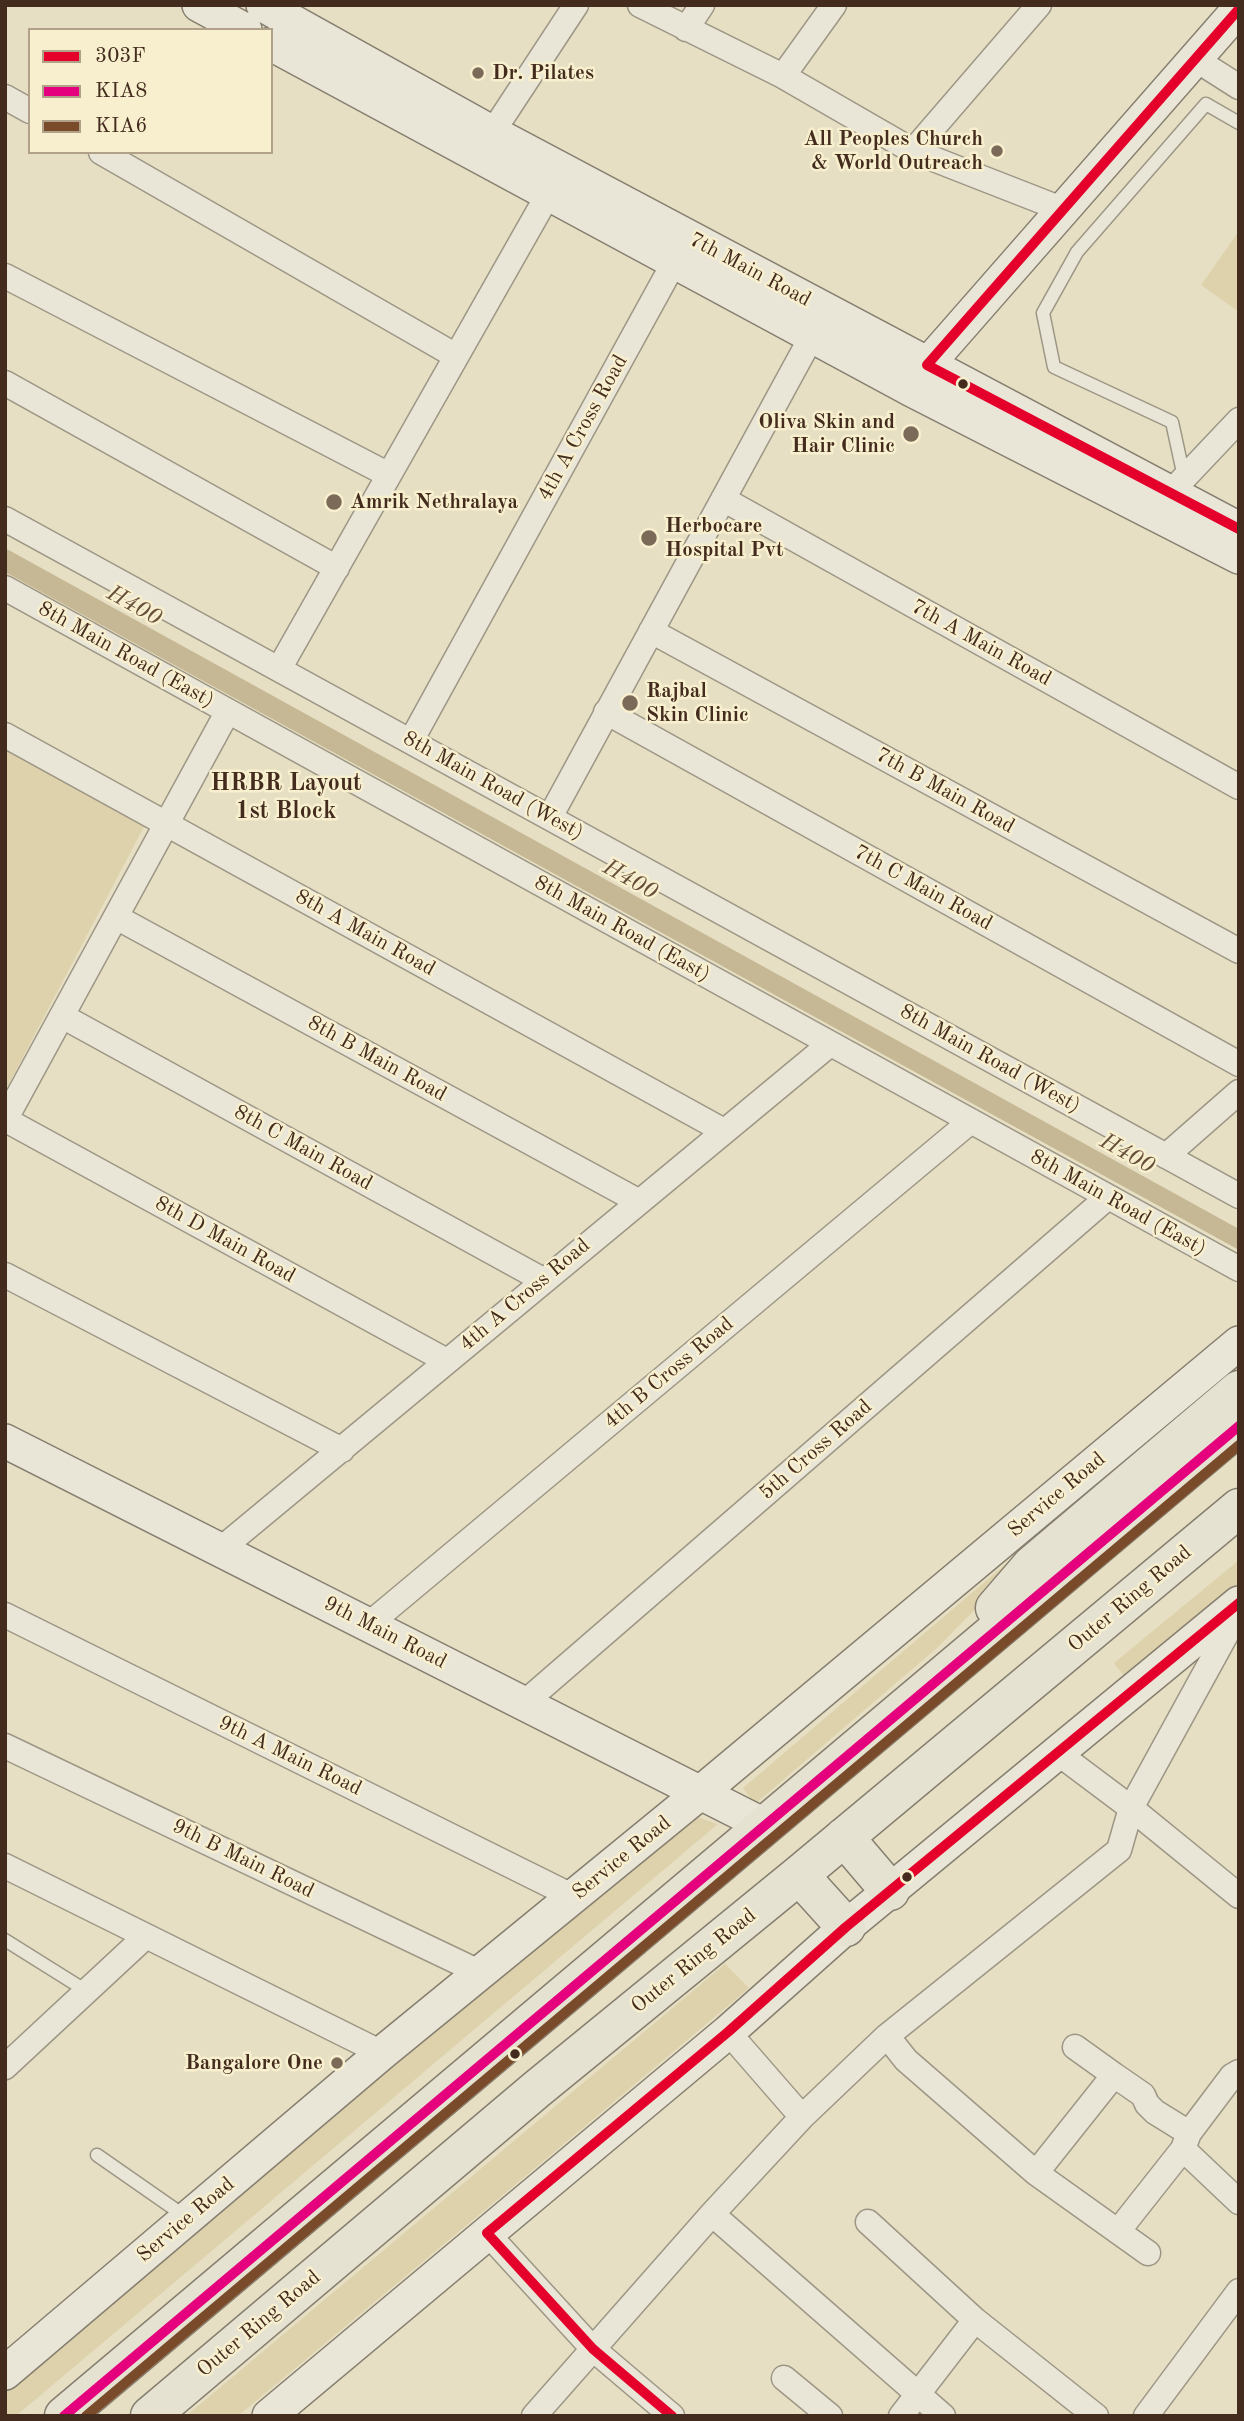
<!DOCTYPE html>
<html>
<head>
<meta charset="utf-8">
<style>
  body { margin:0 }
  #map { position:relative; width:1244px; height:2421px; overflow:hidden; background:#e6dfc3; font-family:"Old Standard TT",serif }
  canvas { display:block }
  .frame { position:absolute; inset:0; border:7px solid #432b1e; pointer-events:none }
  .legend { position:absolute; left:28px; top:28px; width:245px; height:126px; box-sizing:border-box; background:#f8efce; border:2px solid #b0a188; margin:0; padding:9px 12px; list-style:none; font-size:21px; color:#432b1e }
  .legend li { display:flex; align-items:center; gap:14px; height:35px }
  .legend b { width:35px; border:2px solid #b0a188 }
</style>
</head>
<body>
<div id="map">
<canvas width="1244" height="2421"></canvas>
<div class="frame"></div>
<ul class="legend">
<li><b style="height:9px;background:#e4002b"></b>303F</li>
<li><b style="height:9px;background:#e5007d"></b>KIA8</li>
<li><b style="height:9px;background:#7a4b2a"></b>KIA6</li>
</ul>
</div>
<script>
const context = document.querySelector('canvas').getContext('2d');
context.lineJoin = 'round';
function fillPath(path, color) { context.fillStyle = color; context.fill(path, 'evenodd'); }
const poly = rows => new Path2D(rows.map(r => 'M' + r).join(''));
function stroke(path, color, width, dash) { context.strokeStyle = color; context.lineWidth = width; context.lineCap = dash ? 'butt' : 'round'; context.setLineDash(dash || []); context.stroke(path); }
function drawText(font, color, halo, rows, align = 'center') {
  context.font = font + ' "Old Standard TT",serif'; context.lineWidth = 5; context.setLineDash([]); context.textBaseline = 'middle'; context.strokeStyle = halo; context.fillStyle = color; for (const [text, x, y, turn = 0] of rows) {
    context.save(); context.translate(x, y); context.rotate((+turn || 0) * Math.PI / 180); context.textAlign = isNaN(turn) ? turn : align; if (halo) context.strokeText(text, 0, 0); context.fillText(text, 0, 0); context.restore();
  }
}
fillPath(poly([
  [1239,231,1239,312,1201,285],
  [5,747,147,821,5,1091],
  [1239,1365,1239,1382,1004,1580,938,1647,755,1804,743,1788],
  [1239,1560,1239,1589,1128,1681,1114,1663],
  [685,1813,718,1824,16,2416,5,2416,5,2379],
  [725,1964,749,1988,540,2164,238,2416,186,2416]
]), '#ded2ac');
fillPath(poly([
  [5,548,1239,1229,1239,1250,5,572]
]), '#c6b895');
const lane = poly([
  [1184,477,1172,422,1054,367,1043,313,1077,252,1206,104,1239,123],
  [5,1940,88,1992],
  [97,2155,186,2217]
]);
const street = poly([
  [640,5,783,76,913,151,1064,210],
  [686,29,702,5],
  [1195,59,1239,87],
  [783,76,834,5],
  [5,97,30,111],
  [484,145,576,5],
  [913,151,1039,5],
  [101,152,456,356],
  [5,276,389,475],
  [5,383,337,568],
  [723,499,1239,787],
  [1162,505,1169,494,1239,420],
  [5,519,1239,1196],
  [5,588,1239,1269],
  [651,631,1239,951],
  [279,669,549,193],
  [606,712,1239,1064],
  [5,735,724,1131],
  [411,741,682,248],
  [550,817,812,336],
  [116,917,638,1201],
  [62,1016,543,1280],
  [5,1120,228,711],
  [6,1120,445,1360],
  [1166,1156,1239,1092],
  [5,1275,342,1450],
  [221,1549,830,1044],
  [5,1615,574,1897],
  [368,1625,971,1121],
  [524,1703,1108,1197],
  [5,1746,481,1973],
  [1059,1754,1131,1808,1239,1896],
  [5,1866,382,2053],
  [728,2032,802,2117],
  [887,2036,906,2060,1036,2173,1114,2075,1143,2095,1147,2104,1155,2112,1189,2133,1183,2149,1239,2202],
  [1075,2047,1114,2075],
  [5,2067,146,1936],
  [1189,2133,1232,2076,1239,2072],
  [1036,2173,1148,2253],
  [712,2214,943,2416],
  [868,2222,975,2320,1096,2416],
  [1119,2230,1183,2149],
  [487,2233,593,2349,672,2416],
  [784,2378,830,2416],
  [534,2416,712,2214,802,2117,887,2036,1119,1850,1131,1808,1239,1611],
  [901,2416,975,2320],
  [1146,2416,1239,2291]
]);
const secondary = poly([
  [199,5,245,30],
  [263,5,491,132,1239,529],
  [271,44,910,389,1239,557],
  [914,382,927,365,1239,9],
  [5,1441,764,1825],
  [5,2373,382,2053,700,1793,1239,1343],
  [269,2416,728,2032,846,1927,1239,1603]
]);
const highway = poly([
  [995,1608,1032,1565,1239,1390],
  [844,1837,890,1891],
  [799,1875,846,1927],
  [64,2416,1239,1426],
  [150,2416,537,2089,799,1875,1239,1508]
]);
stroke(lane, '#9d9685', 15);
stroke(street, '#9d9685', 27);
stroke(secondary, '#867e6f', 36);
stroke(highway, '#867e6f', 41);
stroke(lane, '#e9e6d8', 12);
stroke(street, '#e9e6d8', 24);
stroke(secondary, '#e9e6d8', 33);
stroke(highway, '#e6e2d2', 38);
stroke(poly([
  [1239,9,927,365,1239,529],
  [672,2416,593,2349,487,2233,728,2032,846,1927,1239,1603]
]), '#e4002b', 10);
stroke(poly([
  [64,2416,1239,1426]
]), '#e5007d', 10);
stroke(poly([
  [86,2416,1239,1445]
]), '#7a4b2a', 10);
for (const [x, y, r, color] of [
  [478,73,7,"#7c6a58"],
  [997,151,7,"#7c6a58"],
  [963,384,6,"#432b1e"],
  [911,434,9,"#7c6a58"],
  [334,502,9,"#7c6a58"],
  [649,538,9,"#7c6a58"],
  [630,703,9,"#7c6a58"],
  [907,1877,6,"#432b1e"],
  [515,2054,6,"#432b1e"],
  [337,2063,7,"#7c6a58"]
]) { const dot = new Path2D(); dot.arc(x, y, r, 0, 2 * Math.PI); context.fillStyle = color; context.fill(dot); stroke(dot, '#f8efce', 2.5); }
drawText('bold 21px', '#432b1e', '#f8efce', [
  ["Dr. Pilates",492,73],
  ["All Peoples Church",983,139,"right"],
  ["& World Outreach",983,163,"right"],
  ["Oliva Skin and",895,422,"right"],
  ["Hair Clinic",895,446,"right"],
  ["Amrik Nethralaya",350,502],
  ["Herbocare",665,526],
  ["Hospital Pvt",665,550],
  ["Rajbal",646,691],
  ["Skin Clinic",646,715],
  ["Bangalore One",323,2063,"right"]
], 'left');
drawText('21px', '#432b1e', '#f8efce', [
  ["7th Main Road",750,270,28],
  ["4th A Cross Road",583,428,-61],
  ["7th A Main Road",981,643,29],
  ["8th Main Road (East)",126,655,29],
  ["8th Main Road (West)",493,786,29],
  ["7th B Main Road",945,791,29],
  ["7th C Main Road",923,888,29],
  ["8th Main Road (East)",622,929,29],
  ["8th A Main Road",365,933,29],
  ["8th B Main Road",377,1059,29],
  ["8th Main Road (West)",990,1059,29],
  ["8th C Main Road",303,1148,29],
  ["8th Main Road (East)",1118,1203,29],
  ["8th D Main Road",225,1240,29],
  ["4th A Cross Road",525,1295,-40],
  ["4th B Cross Road",669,1373,-40],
  ["5th Cross Road",816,1450,-41],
  ["Service Road",1057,1495,-40],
  ["Outer Ring Road",1130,1599,-40],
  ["9th Main Road",385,1633,27],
  ["9th A Main Road",290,1756,26],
  ["Service Road",622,1858,-39],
  ["9th B Main Road",243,1859,26],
  ["Outer Ring Road",694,1961,-39],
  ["Service Road",186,2220,-40],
  ["Outer Ring Road",259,2324,-40]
]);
drawText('italic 23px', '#66503c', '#f8efce', [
  ["H400",134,606,29],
  ["H400",630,880,29],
  ["H400",1127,1154,29]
]);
drawText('bold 24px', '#432b1e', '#f8efce', [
  ["HRBR Layout",286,784],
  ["1st Block",286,812]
]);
</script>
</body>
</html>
